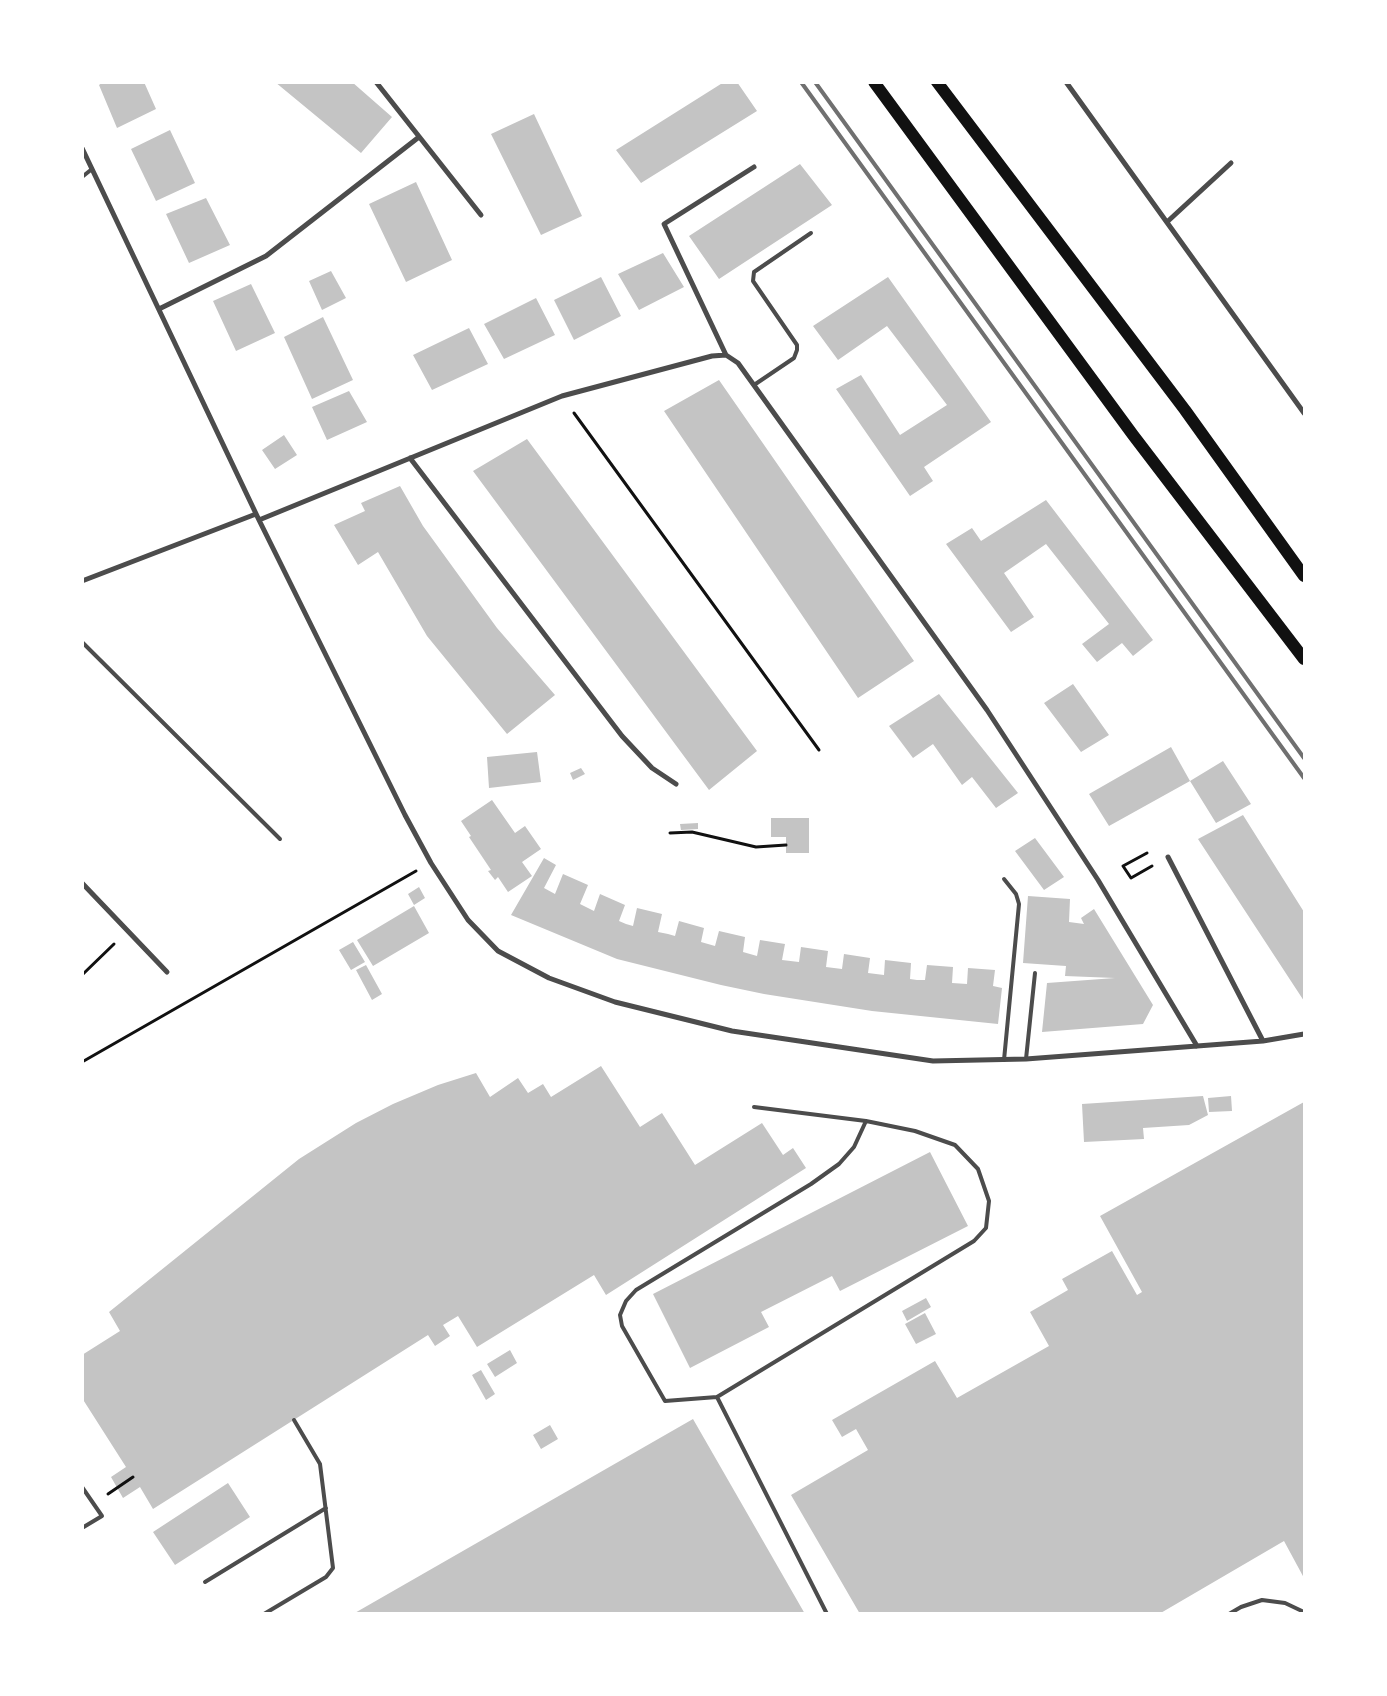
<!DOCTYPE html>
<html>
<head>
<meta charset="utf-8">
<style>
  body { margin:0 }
  #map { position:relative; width:1387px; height:1696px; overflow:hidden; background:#fff; font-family:"Varela Round",sans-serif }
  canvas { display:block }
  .frame { position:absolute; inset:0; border:84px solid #fff; pointer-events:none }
</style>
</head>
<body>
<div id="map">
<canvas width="1387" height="1696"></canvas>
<div class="frame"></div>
</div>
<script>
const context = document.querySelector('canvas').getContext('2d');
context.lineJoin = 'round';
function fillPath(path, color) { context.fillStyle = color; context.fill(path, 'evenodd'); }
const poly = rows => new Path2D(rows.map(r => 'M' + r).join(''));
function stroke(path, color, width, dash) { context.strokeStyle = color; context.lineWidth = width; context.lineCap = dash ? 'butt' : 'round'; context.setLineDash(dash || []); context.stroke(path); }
fillPath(poly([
  [103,82,144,82,156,109,117,128,99,85],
  [275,82,352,82,392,117,361,153],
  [724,82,737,82,757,111,641,183,616,150],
  [534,114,582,216,541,235,491,134],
  [170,130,195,183,156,201,131,149],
  [800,164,832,205,719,279,689,236],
  [416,182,452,260,406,282,369,204],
  [206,198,230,245,189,263,166,214],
  [663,253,684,287,639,310,618,274],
  [331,271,346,298,322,310,309,281],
  [601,277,621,316,574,340,554,300],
  [888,277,991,422,924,467,933,481,910,496,836,389,861,375,900,435,947,405,887,326,838,360,813,326],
  [251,284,275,333,236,351,213,301],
  [536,298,555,335,504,359,484,324],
  [323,317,353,380,312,399,284,337],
  [469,328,488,364,432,390,413,355],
  [719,380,914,661,858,698,664,411],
  [349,391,367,422,327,440,312,407],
  [284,435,297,455,275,469,262,450],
  [527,439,757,751,709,790,473,471],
  [400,486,423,526,497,628,555,695,507,734,427,636,378,552,358,565,334,525,365,511,361,503],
  [1046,500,1153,640,1133,656,1122,643,1097,662,1082,644,1109,624,1046,544,1004,573,1034,617,1011,632,946,544,972,528,981,541],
  [1073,684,1109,735,1081,752,1044,703],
  [939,694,1018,793,996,808,972,777,962,785,933,744,913,758,889,726],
  [1171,747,1190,781,1109,826,1089,794],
  [537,752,541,782,489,788,487,757],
  [1223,761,1251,804,1216,823,1190,781],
  [581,768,585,774,573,780,570,773],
  [492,800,515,833,525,826,541,849,522,862,532,876,508,892,498,877,495,880,488,871,491,870,469,837,471,836,461,821],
  [1243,815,1304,912,1304,1001,1198,839],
  [771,818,809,818,809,853,786,853,786,837,771,837],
  [698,823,698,829,681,830,680,824],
  [1035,838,1064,877,1044,890,1015,851],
  [544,858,556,865,544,888,555,894,563,874,588,885,580,904,594,911,600,894,625,905,619,921,626,924,633,926,637,908,662,914,658,932,668,934,675,936,679,921,704,928,701,942,715,946,719,931,745,937,743,952,757,956,760,940,785,944,782,960,799,962,801,947,828,951,826,967,842,969,844,954,870,958,868,973,884,975,885,960,911,963,910,979,917,980,925,980,927,965,953,967,952,983,967,984,968,968,995,970,993,986,1002,988,998,1024,872,1011,764,994,721,985,617,959,511,915],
  [419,887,425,898,414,905,408,894],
  [1028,896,1070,899,1069,922,1084,924,1081,918,1094,909,1153,1005,1143,1024,1042,1032,1047,983,1115,978,1065,976,1066,966,1023,963],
  [414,906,429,933,373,966,357,940],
  [353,942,365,962,351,970,339,950],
  [366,965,382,994,372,1000,356,970],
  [601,1066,640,1127,662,1113,695,1165,762,1123,783,1155,793,1148,806,1168,606,1295,594,1275,477,1347,458,1316,443,1325,450,1336,435,1346,428,1335,153,1509,140,1487,123,1498,111,1477,126,1467,82,1398,82,1355,120,1331,109,1312,299,1159,356,1123,393,1104,438,1085,476,1073,490,1097,518,1078,528,1093,543,1084,551,1097],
  [1203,1096,1208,1115,1189,1125,1143,1128,1144,1139,1084,1142,1082,1104],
  [1231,1096,1232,1111,1209,1112,1208,1098],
  [1304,1102,1304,1578,1284,1541,1159,1614,860,1614,791,1495,868,1450,856,1429,842,1437,832,1420,935,1361,957,1398,1049,1346,1030,1312,1068,1290,1062,1279,1112,1251,1137,1295,1142,1292,1100,1216],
  [930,1152,968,1226,840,1291,832,1276,761,1312,769,1327,690,1368,653,1294],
  [926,1298,931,1307,907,1321,902,1311],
  [925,1313,936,1334,916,1344,905,1324],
  [510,1350,517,1363,495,1377,487,1364],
  [481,1370,495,1394,486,1400,472,1375],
  [693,1419,805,1614,353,1614],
  [550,1425,558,1439,541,1449,533,1435],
  [228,1483,250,1517,175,1565,153,1532]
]), '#c4c4c4');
stroke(poly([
  [574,413,819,750],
  [670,833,692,832,756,847,786,845],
  [1147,853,1123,866,1131,878,1152,866],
  [82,975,114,944],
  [82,1062,416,871],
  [108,1494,133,1477]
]), '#111', 3);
stroke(poly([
  [82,177,92,169],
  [754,385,794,358,797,350,797,345,753,281,754,272,811,233],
  [82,642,280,839],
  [1004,879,1016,894,1019,904,1004,1060],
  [1026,1059,1035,973],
  [754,1107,866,1121,915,1131,955,1145,978,1169,989,1201,986,1228,974,1241,717,1397,827,1614],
  [717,1397,665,1401,622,1326,620,1315,626,1301,636,1290,811,1184,839,1164,854,1147,866,1121],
  [82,1487,102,1516,82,1528],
  [205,1582,326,1508],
  [264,1614,326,1577,333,1568,320,1464,294,1420],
  [1229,1614,1241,1607,1262,1600,1285,1603,1304,1612]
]), '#4c4c4c', 4);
stroke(poly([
  [376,82,481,215],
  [1066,82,1304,413],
  [82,148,259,520,405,815,431,863,468,920,498,951,549,978,615,1002,732,1031,933,1061,1026,1059,1263,1041,1304,1034],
  [754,167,664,224,726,355,738,363,987,710,1098,880,1197,1046],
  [1167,222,1231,163],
  [159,309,266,256,419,137],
  [410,458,622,736,652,768,676,784],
  [259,520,562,396,712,356,726,355],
  [82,581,256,514],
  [1168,857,1263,1041],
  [82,883,167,972]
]), '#4c4c4c', 5);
stroke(poly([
  [874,82,1133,435,1304,659],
  [937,82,1185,410,1304,576]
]), '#111', 12);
stroke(poly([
  [801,82,1304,778],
  [815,82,1304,758]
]), '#707070', 4);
</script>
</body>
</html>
